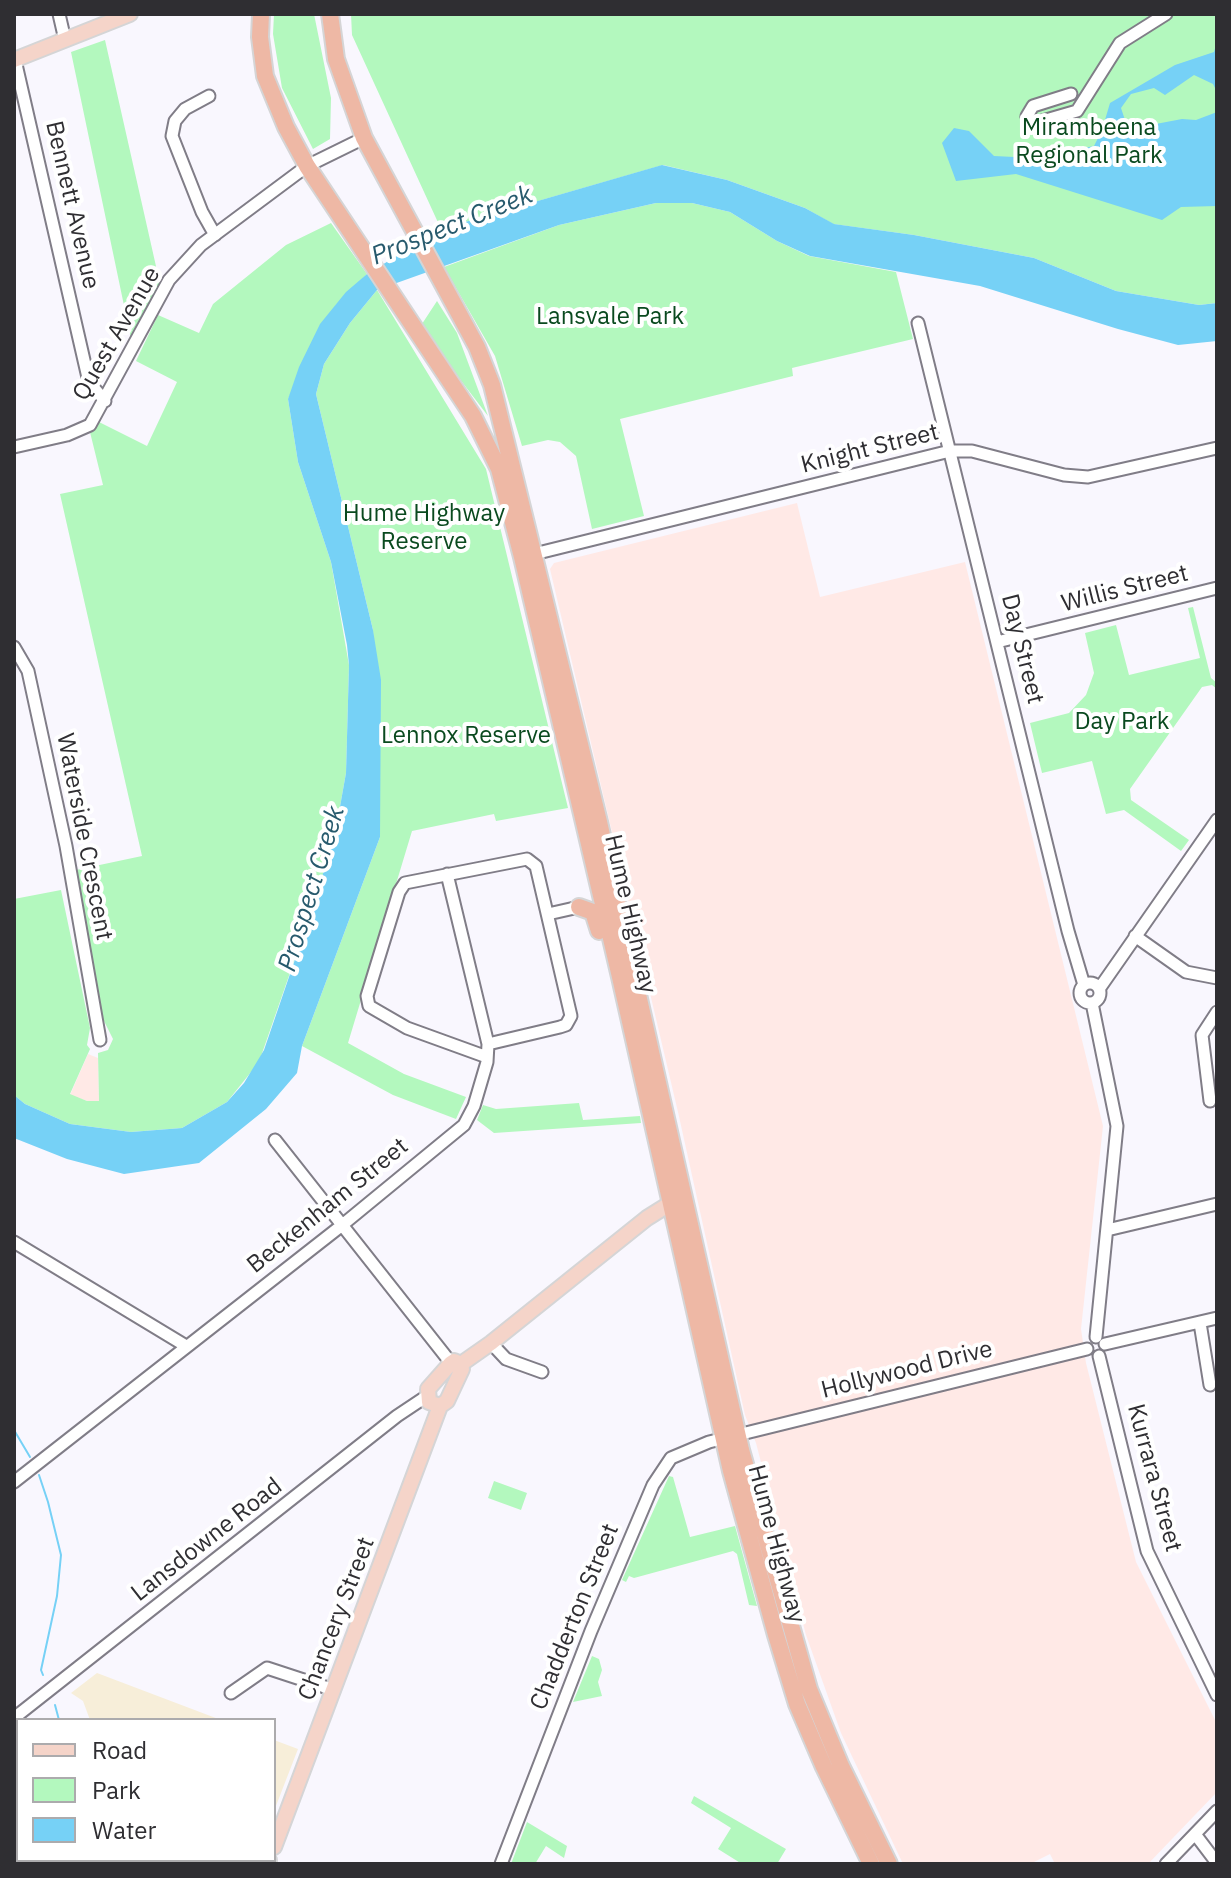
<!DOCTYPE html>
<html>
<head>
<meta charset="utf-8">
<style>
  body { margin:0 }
  #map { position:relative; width:1231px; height:1878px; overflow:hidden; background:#f9f7fe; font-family:"IBM Plex Sans",sans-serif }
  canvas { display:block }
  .frame { position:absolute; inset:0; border:16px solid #2f2e32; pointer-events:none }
  .legend { position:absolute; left:16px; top:1718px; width:260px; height:144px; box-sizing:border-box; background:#fff; border:2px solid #acabad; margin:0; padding:10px 14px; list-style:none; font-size:24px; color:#2f2e32 }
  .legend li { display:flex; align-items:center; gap:16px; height:40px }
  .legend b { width:40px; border:2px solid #acabad }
</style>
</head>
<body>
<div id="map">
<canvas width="1231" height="1878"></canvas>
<div class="frame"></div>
<ul class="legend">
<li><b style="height:10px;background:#f5d4c9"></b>Road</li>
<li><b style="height:22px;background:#b3f8be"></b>Park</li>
<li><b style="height:22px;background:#76d1f6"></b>Water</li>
</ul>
</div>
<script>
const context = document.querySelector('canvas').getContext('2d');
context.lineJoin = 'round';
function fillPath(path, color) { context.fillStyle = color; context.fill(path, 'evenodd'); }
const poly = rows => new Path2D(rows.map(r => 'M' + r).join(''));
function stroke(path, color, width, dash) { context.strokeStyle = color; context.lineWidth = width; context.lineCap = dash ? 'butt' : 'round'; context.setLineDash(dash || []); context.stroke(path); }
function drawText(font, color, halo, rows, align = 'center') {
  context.font = font + ' "IBM Plex Sans",sans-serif'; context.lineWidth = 8; context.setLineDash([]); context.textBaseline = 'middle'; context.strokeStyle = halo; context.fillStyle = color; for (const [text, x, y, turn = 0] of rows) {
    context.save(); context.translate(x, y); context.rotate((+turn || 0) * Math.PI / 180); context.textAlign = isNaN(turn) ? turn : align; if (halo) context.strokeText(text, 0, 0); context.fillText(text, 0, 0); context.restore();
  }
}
fillPath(poly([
  [797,503,820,597,965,562,1103,1126,1081,1329,1086,1363,1136,1562,1217,1724,1217,1792,1148,1864,1055,1864,1050,1854,1030,1864,903,1864,841,1733,806,1635,756,1443,745,1415,678,1112,550,569,554,563],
  [88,1054,98,1058,99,1101,87,1101,70,1095]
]), '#ffe9e6');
fillPath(poly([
  [97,1673,221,1720,90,1720,83,1701,71,1693],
  [274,1740,298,1749,274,1811]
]), '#f7eed9');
fillPath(poly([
  [274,14,314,14,331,98,330,139,313,149,282,88,273,34],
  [351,14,1217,14,1217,303,1199,305,1116,291,1034,258,914,235,833,224,805,208,727,180,663,165,441,229,352,35],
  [105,40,160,284,131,339,71,52],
  [656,203,692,203,730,212,777,241,809,256,896,272,913,339,792,368,793,376,620,419,644,516,592,529,576,456,560,442,548,440,522,446,495,356,444,267,559,225],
  [331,223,367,274,336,305,288,399,298,462,331,562,349,665,346,773,336,829,315,901,259,1062,227,1102,182,1128,131,1132,70,1124,25,1104,14,1095,14,899,61,890,90,1028,87,1045,90,1049,70,1094,87,1101,99,1101,98,1053,108,1050,113,1039,103,1019,76,870,142,856,60,494,103,485,89,428,99,422,147,446,177,382,136,361,158,315,199,333,213,304,286,245],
  [377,290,486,469,568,808,496,821,494,814,412,831,348,1043,404,1074,466,1097,456,1119,393,1095,302,1046,380,837,373,630,316,394,324,364,350,323],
  [437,301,457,333,488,416,420,327],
  [1193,607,1211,678,1217,683,1217,689,1212,685,1202,687,1130,789,1131,800,1189,840,1181,851,1124,810,1106,814,1092,761,1042,773,1030,723,1069,713,1086,695,1094,673,1085,633,1116,625,1129,675,1200,658,1188,608],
  [579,1103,583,1120,640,1116,641,1123,494,1133,477,1120,483,1105,496,1109],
  [669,1476,673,1477,690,1537,735,1526,757,1606,749,1605,737,1554,733,1551,634,1578,629,1576,626,1582,622,1580],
  [494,1481,527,1493,521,1510,488,1498],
  [592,1656,599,1659,602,1670,598,1682,602,1696,573,1702],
  [694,1796,786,1849,777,1864,742,1864,718,1849,731,1828,691,1803],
  [527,1822,567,1846,564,1858,546,1846,535,1864,511,1864]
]), '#b3f8be');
fillPath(poly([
  [1217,41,1217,92,1213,84,1194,75,1165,95,1154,88,1131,94,1121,108,1126,123,1140,127,1182,119,1196,120,1217,112,1217,206,1181,207,1162,220,1016,174,956,181,942,143,954,128,969,131,994,156,1035,158,1094,146,1102,130,1110,103,1175,65,1214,52],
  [662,165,727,180,805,208,834,224,914,235,1034,258,1116,291,1199,305,1217,303,1217,341,1178,345,1118,329,980,286,810,256,777,241,730,212,692,203,656,203,559,225,377,290,350,323,324,364,316,394,373,630,381,680,380,837,302,1046,297,1073,266,1109,199,1163,124,1174,67,1159,14,1138,14,1095,25,1104,70,1124,131,1132,182,1128,227,1102,244,1083,264,1050,315,901,336,829,346,773,349,665,347,645,331,562,298,462,288,399,299,367,320,324,346,292,367,274,441,229]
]), '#76d1f6');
stroke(poly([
  [14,1430,30,1457],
  [39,1475,48,1502,61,1555,57,1596,41,1670,43,1675],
  [55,1705,59,1720],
  [44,1864,45,1860]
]), '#76d1f6', 2);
const minor = poly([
  [59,14,65,40],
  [15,60,89,382,105,401],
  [1071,94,1033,106,1027,116,1030,120,1039,122,1077,111,1120,43,1166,14],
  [209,96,185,109,175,121,172,136,202,212,215,235],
  [918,323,1068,931,1084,985],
  [14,447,67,435,90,425,169,280,201,245,307,166,364,138],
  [534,554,950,451,972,451,1064,475,1088,477,1217,448],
  [997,642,1217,588],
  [14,647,28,671,66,846,100,1040],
  [548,914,579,907],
  [1135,936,1186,972,1217,978],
  '1080 993a10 10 0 1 1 20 0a10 10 0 1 1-20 0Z',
  [1099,989,1217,820],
  [1092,1003,1117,1126,1096,1337],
  [487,1057,407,1028,369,1006,367,996,399,892,405,883,527,859,536,866,571,1016,566,1025,560,1027,488,1044],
  [1210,1101,1202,1035,1217,1012],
  [275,1140,451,1363],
  [1107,1230,1217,1204],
  [14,1242,186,1346],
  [1200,1323,1210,1385],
  [491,1343,506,1359,542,1372],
  [1105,1344,1217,1318],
  [1099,1356,1147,1551,1217,1695],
  [14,1482,341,1226,464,1125,474,1106,487,1062,488,1044,447,874],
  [231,1693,267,1668,334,1690],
  [14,1718,397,1416,427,1396],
  [1195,1834,1217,1863],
  [501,1864,591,1631,653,1485,671,1458,709,1442,1087,1349],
  [1166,1864,1217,1811]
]);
const major = poly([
  [14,60,130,14],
  [461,1364,491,1343,647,1218,671,1203,681,1200],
  [440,1406,429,1402,428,1389,451,1363,454,1361,461,1364],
  [274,1847,440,1406,447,1401,462,1369,461,1364],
  [267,1864,269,1860]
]);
const highway = poly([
  [261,14,260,37,265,76,286,127,307,166,473,416,499,469,522,557,620,977,731,1471,776,1635,797,1704,824,1767,871,1864],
  [330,14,336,59,364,138,477,347,492,385,599,822,741,1450,809,1689,841,1766,889,1864],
  [579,907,593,912,599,931]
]);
stroke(minor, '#807d87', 15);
stroke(major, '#d5d5d6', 18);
stroke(highway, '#d5d5d6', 20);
stroke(minor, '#fff', 11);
stroke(major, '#f5d4c9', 14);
stroke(highway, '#eeb8a5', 16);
drawText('24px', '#0a4a1f', '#fff', [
  ["Mirambeena",1089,128],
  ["Regional Park",1089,156],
  ["Lansvale Park",610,317],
  ["Hume Highway",424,514],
  ["Reserve",424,542],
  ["Day Park",1122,722],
  ["Lennox Reserve",466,736]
]);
drawText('24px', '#2f2e32', '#fff', [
  ["Bennett Avenue",72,205,77],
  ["Quest Avenue",117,334,-60],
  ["Knight Street",870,449,-14],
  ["Willis Street",1125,589,-14],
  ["Day Street",1022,649,76],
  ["Waterside Crescent",84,837,79],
  ["Hume Highway",630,914,77],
  ["Beckenham Street",328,1206,-39],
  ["Hollywood Drive",907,1370,-14],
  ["Kurrara Street",1154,1478,75],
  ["Lansdowne Road",207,1540,-38],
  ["Hume Highway",776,1544,75],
  ["Chadderton Street",575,1617,-68],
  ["Chancery Street",337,1619,-69]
]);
drawText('italic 26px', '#275a6d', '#fff', [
  ["Prospect Creek",452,226,-22],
  ["Prospect Creek",312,889,-73]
]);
</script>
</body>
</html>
